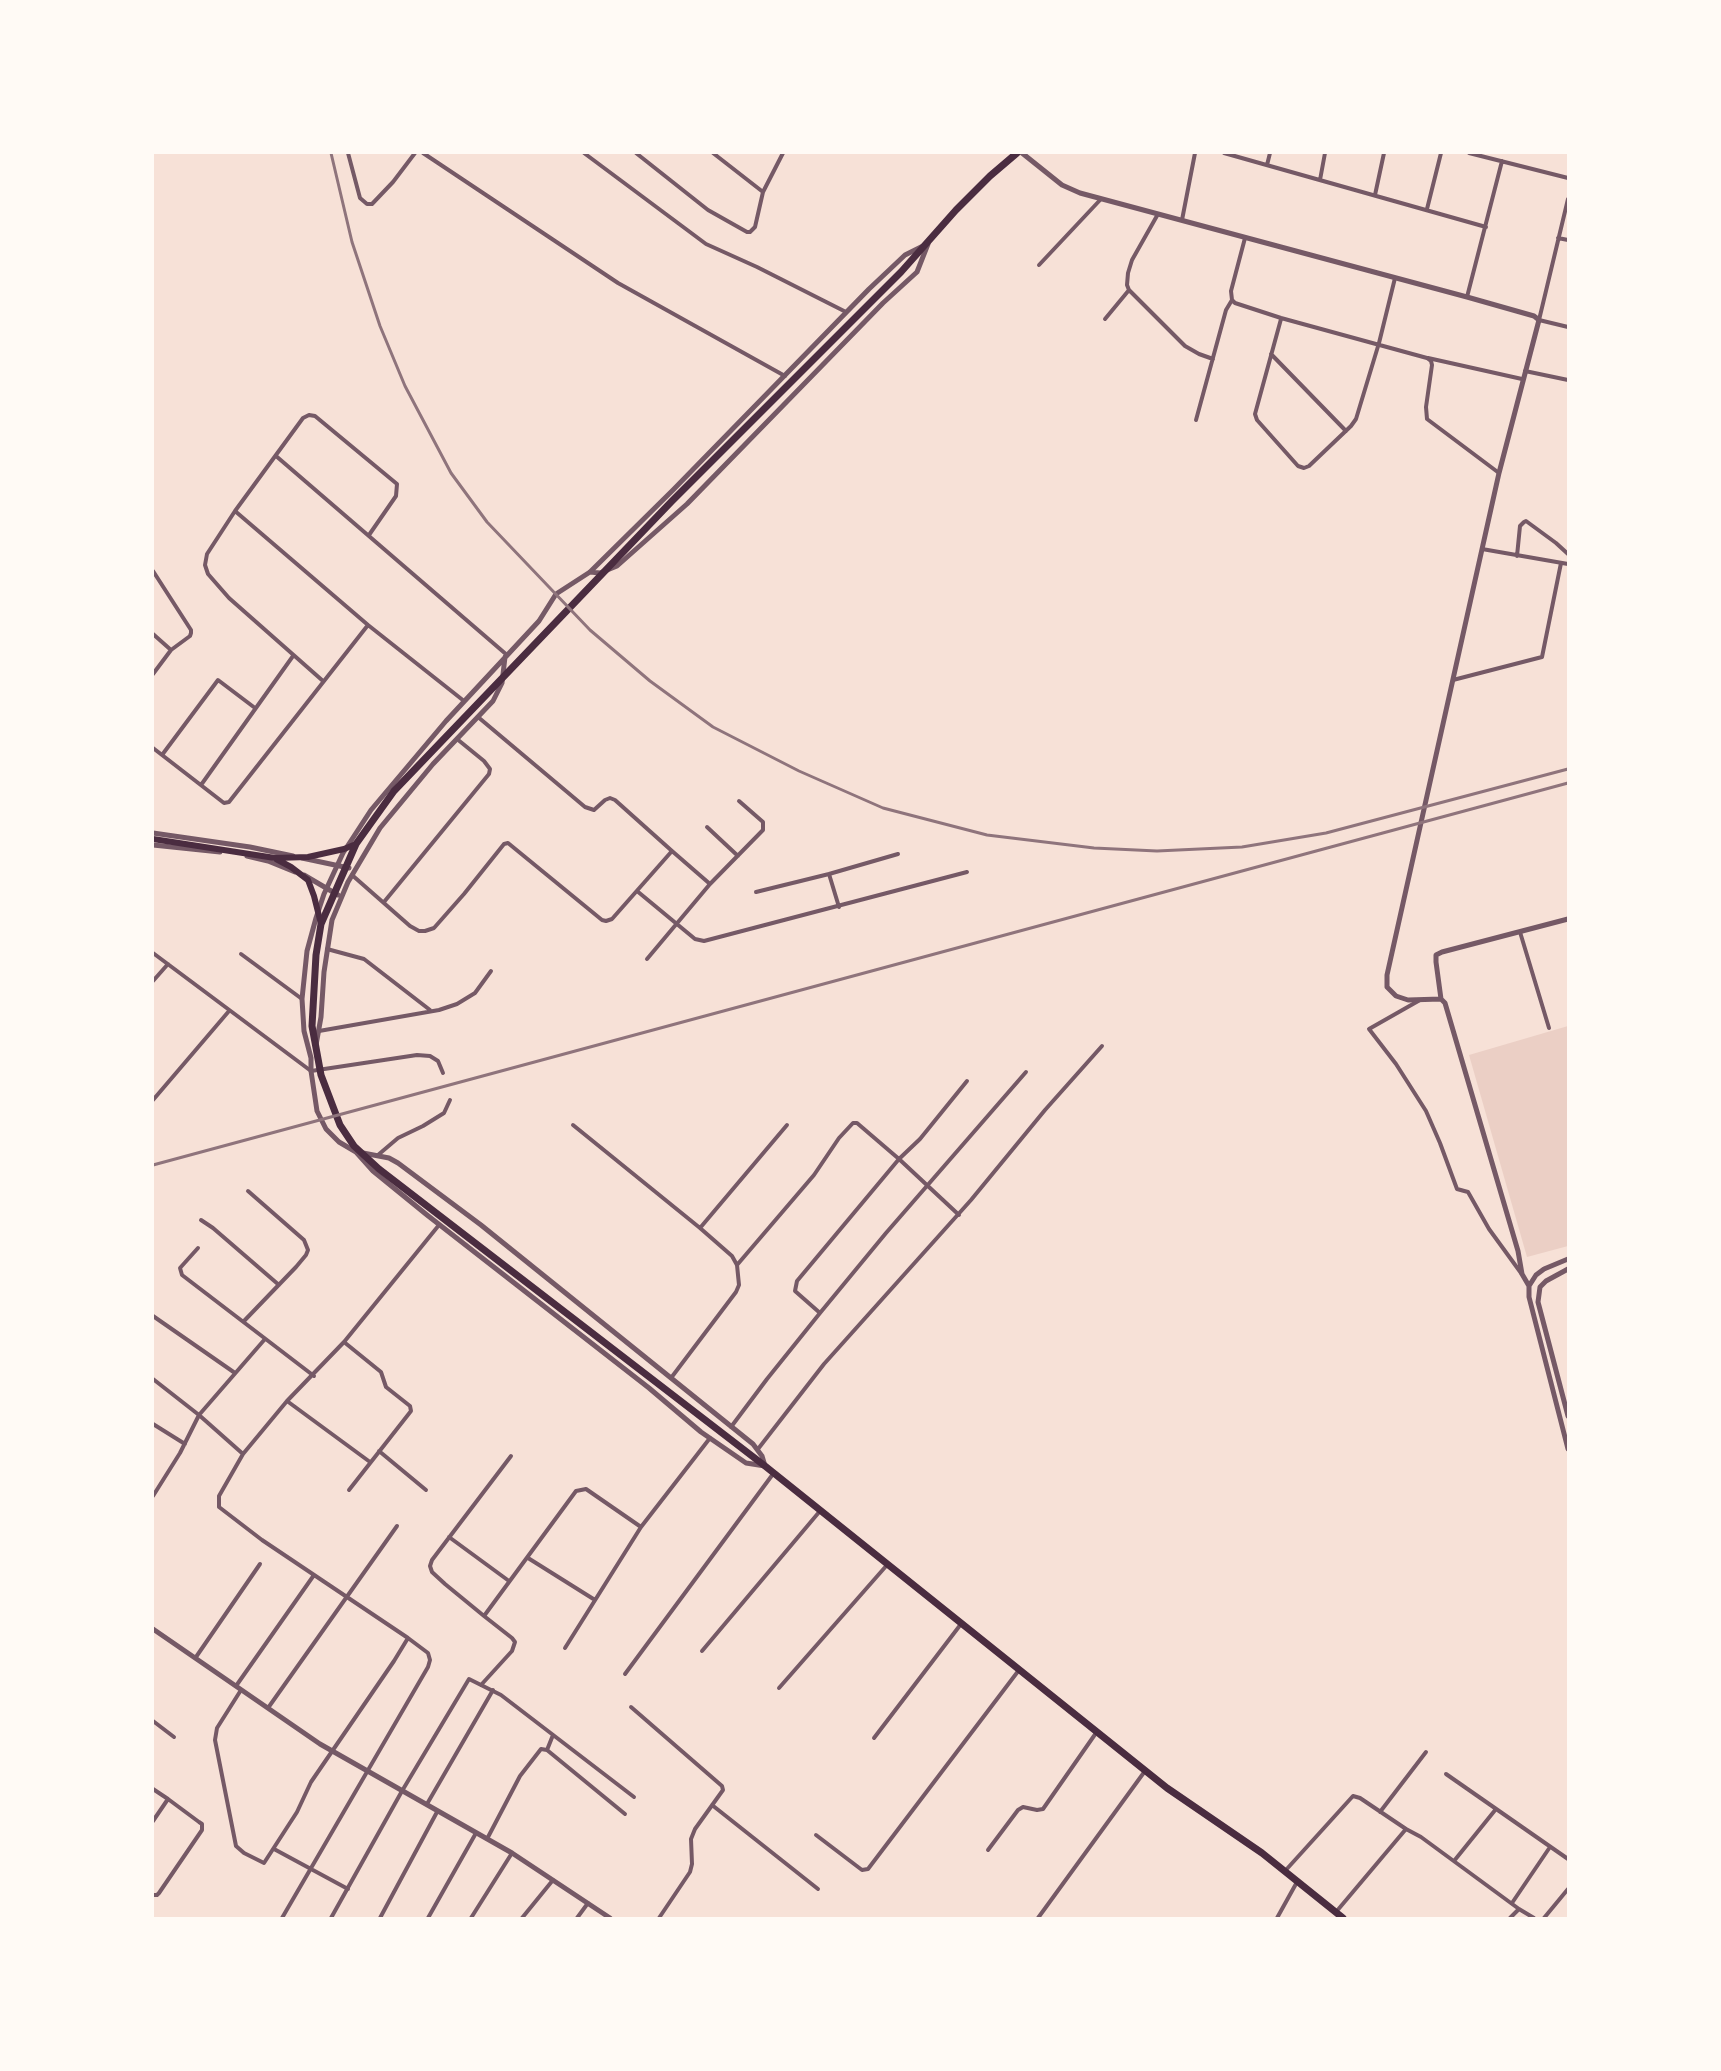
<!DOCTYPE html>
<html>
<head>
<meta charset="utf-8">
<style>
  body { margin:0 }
  #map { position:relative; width:1721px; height:2071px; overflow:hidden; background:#f7e1d7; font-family:"Zilla Slab",serif }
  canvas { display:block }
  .frame { position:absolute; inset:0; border:154px solid #fffaf5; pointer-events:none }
</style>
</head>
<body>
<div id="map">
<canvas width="1721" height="2071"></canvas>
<div class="frame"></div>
</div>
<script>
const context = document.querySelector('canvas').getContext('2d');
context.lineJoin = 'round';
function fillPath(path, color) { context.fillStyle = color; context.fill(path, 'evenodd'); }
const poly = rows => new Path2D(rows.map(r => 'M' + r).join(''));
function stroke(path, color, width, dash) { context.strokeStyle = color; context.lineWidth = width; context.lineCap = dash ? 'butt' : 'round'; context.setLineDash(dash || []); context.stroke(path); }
fillPath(poly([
  [1568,1026,1568,1246,1527,1257,1469,1055]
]), '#ebcfc5');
stroke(poly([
  [348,153,360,198,367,204,372,204,393,182,415,153],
  [423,153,618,283,785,376],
  [584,153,706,244,757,267,846,312],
  [636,153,708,210,747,232,750,232,755,227,763,192],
  [713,153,763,192,783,153],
  [1224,153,1486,227],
  [1469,153,1568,178],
  [1267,165,1270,153],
  [1320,180,1325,153],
  [1375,195,1384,153],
  [1568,199,1539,320,1568,327],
  [1427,209,1441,153],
  [1158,214,1132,260,1128,273,1127,285,1129,290,1185,346,1199,354,1213,359],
  [1182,220,1195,153],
  [1245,238,1231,291,1232,300,1235,303,1281,318,1427,358,1431,361,1432,365,1426,407,1427,419,1499,473],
  [1558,238,1568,240],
  [1039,265,1101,199],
  [1467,297,1502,161],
  [1105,319,1129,290],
  [1281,319,1255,414,1257,420,1298,466,1304,468,1309,466,1351,426,1356,419,1379,343,1395,278],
  [1271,354,1346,431],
  [1428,358,1522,379],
  [1525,371,1568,380],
  [1196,420,1226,310,1232,300],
  [276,456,507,655],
  [235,511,368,625,464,701],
  [1482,549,1568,564],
  [1517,556,1520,526,1524,522,1526,521,1556,543,1568,554],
  [153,571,191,630,191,633,190,636,171,650,153,674],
  [153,634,171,650],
  [1453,680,1542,657,1561,563],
  [323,681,229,598,208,574,205,565,207,554,235,511,303,418,309,415,315,416,397,484,396,496,369,535],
  [478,717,585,807,594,810,605,800,610,798,615,800,672,851],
  [153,748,224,803,229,802,368,625],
  [162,755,218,680,255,708],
  [201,785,293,656],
  [707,827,738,856],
  [352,875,410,926,419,931,425,931,434,928,464,894,504,844,508,843,602,920,606,921,612,919,672,851,710,884,647,959],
  [710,884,763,830,763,822,739,801],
  [637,891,695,939,704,941,967,872],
  [756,892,829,874],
  [384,902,489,774,490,769,484,761,457,739],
  [839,907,829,874,898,854],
  [1520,932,1549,1028],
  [327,949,364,959,430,1010],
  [153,953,311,1071,417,1055,430,1056,438,1061,443,1073],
  [241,954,302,999],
  [153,981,168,964],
  [1420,1000,1369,1029,1396,1064,1426,1111,1440,1143,1457,1189,1468,1192,1489,1229,1521,1273],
  [319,1031,439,1010,457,1004,475,993,491,971],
  [967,1081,920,1139,899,1159,797,1281,795,1291,820,1313,886,1233,1026,1072],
  [153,1100,229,1011],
  [573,1125,700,1228,732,1256,737,1265,739,1285,736,1292,671,1378],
  [378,1155,398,1138,423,1126,444,1113,450,1100],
  [201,1220,213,1228,279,1285],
  [700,1228,787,1125],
  [198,1248,180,1268,182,1275,314,1376],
  [737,1265,814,1175,839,1138,853,1123,857,1123,899,1159,959,1215],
  [153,1316,235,1373],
  [244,1321,296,1267,306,1255,308,1250,304,1240,248,1191],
  [344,1342,381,1372,386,1387,410,1406,411,1411,349,1490],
  [153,1379,199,1415,243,1454],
  [153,1424,185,1444],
  [731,1427,767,1379,820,1313],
  [758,1449,824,1364,971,1200,1045,1110,1102,1046],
  [379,1451,426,1490],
  [511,1456,432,1560,430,1566,432,1572,445,1584,484,1616,576,1491,586,1489,641,1527],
  [370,1462,287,1401,344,1342,439,1225],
  [153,1496,180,1453,199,1415,265,1339],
  [449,1537,509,1581],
  [528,1558,595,1600],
  [565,1648,641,1527,710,1438],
  [702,1651,820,1511],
  [196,1657,260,1564],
  [625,1674,773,1474],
  [481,1685,512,1651,515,1642,512,1638,484,1616],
  [236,1686,314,1575],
  [779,1688,887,1565],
  [241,1690,217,1728,215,1740,236,1846,244,1853,264,1863,297,1812,311,1782,394,1661,408,1638],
  [631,1707,722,1786,723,1790,695,1829,691,1839,692,1864,690,1872,659,1918],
  [268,1708,397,1526],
  [153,1721,174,1737],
  [874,1738,961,1624],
  [547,1750,553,1735],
  [1446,1774,1568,1859],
  [153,1789,168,1799,153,1821],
  [427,1804,493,1690],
  [712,1805,818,1889],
  [1380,1812,1426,1752],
  [816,1835,862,1870,868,1869,1019,1670],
  [487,1839,520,1776,541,1749,547,1750,625,1814],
  [274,1849,348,1889],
  [988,1850,1018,1810,1023,1807,1037,1810,1043,1809,1096,1733],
  [1454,1861,1496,1809],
  [1285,1871,1353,1796,1360,1798,1406,1829],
  [153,1895,157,1895,159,1893,202,1830,202,1824,199,1822,168,1799],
  [1512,1903,1550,1847],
  [1336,1912,1406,1829,1421,1837,1519,1909],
  [282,1918,428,1667,430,1660,428,1653,408,1638,262,1540,219,1507,219,1496,243,1454,287,1401],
  [331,1918,402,1791,469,1679,501,1695,634,1797],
  [380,1918,437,1812],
  [428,1918,476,1833],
  [471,1918,512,1853],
  [522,1918,553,1880],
  [577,1918,588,1903],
  [1038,1918,1145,1771],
  [1277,1918,1297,1882],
  [1510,1918,1519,1909,1534,1918],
  [1544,1918,1568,1889]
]), '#755966', 4);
stroke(poly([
  [1022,153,1062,185,1080,193,1467,297,1534,316,1539,320,1499,473,1387,975,1387,987,1396,996,1408,1000,1441,999],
  [590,572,600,573,617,566,687,504,883,303,917,272,928,244],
  [153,833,250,847,293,856],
  [153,845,220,852],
  [247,856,268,861,295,872],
  [302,858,349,868],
  [304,875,338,895],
  [316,1045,321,1017,324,972,332,920,348,882,380,828,433,764,493,701,502,683,505,657],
  [363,1153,389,1158,398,1163,481,1225,753,1444,762,1456,765,1466,746,1463,701,1432,649,1388,427,1215,373,1171,356,1152,339,1142,326,1129,317,1111,311,1071,311,1058,304,1031,302,999,307,951,316,918,324,894,343,853,371,810,446,721,539,621,556,594,590,572,673,490,869,289,905,255,923,246],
  [1568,1259,1544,1269,1536,1275,1529,1286,1529,1297,1568,1449],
  [1568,1269,1546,1281,1540,1287,1538,1302,1568,1416],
  [1529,1286,1522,1274,1518,1251,1445,1003,1441,999,1436,962,1436,955,1442,952,1568,919],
  [153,1629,320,1744,512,1853,610,1918]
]), '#755966', 5);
stroke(poly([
  [153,839,275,858,308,857,344,849,356,844],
  [276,859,291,867,308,880,314,896,321,924]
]), '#4a2c40', 6);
stroke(poly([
  [1017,153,990,176,956,210,901,272,672,501,394,791,356,844,321,924,316,955,312,1026,321,1075,340,1125,354,1146,379,1169,765,1466,1167,1788,1262,1853,1343,1918]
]), '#4a2c40', 7);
stroke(poly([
  [331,153,352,242,380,326,405,386,451,473,487,522,590,630,650,681,713,727,799,771,883,808,987,835,1094,848,1157,851,1242,847,1326,833,1568,769],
  [153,1165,1568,783]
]), '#8f747c', 3);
</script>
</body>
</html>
